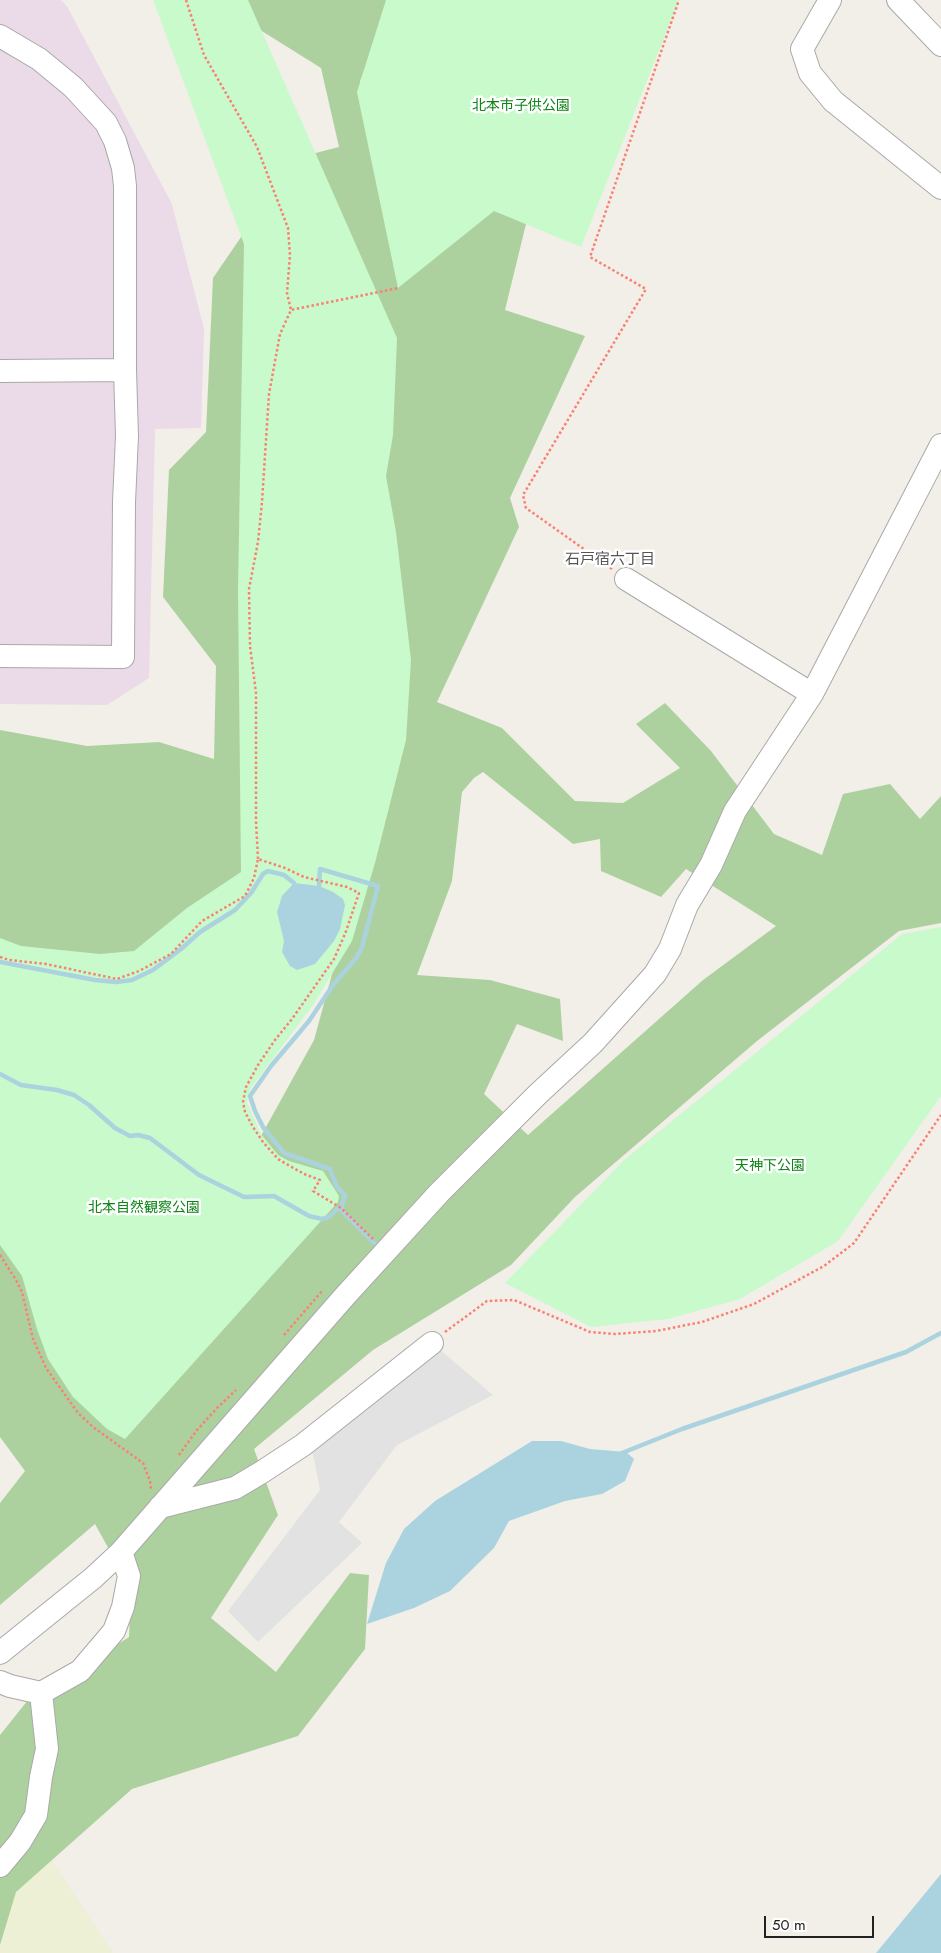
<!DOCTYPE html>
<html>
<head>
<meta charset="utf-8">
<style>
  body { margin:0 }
  #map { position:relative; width:941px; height:1953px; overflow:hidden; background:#f2efe9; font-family:Jost,sans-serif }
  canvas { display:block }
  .scale { position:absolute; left:764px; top:1916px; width:110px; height:22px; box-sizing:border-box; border:2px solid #222; border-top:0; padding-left:6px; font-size:15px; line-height:18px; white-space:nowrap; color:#222; -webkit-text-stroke:4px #fff; paint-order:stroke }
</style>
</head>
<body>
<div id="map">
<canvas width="941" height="1953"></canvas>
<div class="scale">50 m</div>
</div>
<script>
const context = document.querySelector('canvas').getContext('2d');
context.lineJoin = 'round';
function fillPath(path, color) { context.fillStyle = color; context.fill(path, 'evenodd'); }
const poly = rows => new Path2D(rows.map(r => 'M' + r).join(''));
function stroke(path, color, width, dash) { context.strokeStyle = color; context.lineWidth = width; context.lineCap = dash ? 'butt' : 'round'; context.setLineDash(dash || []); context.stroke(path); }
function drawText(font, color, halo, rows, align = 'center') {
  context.font = font + ' Jost,"Noto Sans JP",sans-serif'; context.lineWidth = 5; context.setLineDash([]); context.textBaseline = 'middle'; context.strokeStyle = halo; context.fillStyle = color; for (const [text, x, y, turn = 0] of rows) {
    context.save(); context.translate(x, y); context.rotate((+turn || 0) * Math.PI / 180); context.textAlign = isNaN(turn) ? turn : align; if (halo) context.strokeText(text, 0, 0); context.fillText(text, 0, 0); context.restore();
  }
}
fillPath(poly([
  [0,0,61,0,67,6,172,204,204,329,201,428,155,429,149,678,107,705,0,704]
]), '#ebdbe8');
fillPath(poly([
  [29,1826,113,1953,0,1953,0,1855]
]), '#eef0d5');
fillPath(poly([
  [225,0,393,0,393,6,360,81,388,160,536,183,505,310,585,336,510,498,519,527,437,702,502,728,575,801,623,803,680,768,636,724,665,703,711,751,774,834,822,855,843,794,890,784,920,819,941,796,941,923,899,931,757,1041,575,1197,511,1265,373,1350,254,1449,278,1515,211,1618,276,1672,350,1573,369,1575,365,1649,298,1736,132,1789,16,1892,0,1945,0,1735,36,1690,88,1663,129,1637,131,1589,95,1524,0,1605,0,1503,25,1471,0,1437,0,1127,250,1156,314,1040,352,901,126,976,0,946,0,730,87,746,159,742,214,759,216,666,163,597,169,470,206,432,213,278,252,221,300,157,339,147,321,68,233,13],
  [483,772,573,844,600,839,601,871,661,897,686,869,776,926,703,980,528,1135,484,1094,517,1024,563,1041,560,999,490,980,417,975,452,881,462,792,474,778]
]), '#add19e');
fillPath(poly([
  [153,0,248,0,397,338,393,435,386,476,396,532,411,660,406,740,375,863,352,941,313,1005,251,1088,247,1102,261,1134,278,1155,289,1161,323,1171,339,1196,338,1202,125,1439,107,1429,73,1397,48,1359,37,1329,22,1276,0,1245,0,938,21,946,100,954,134,951,187,908,241,872,238,590,244,244],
  [386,0,679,0,581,247,494,211,398,288,357,92],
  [941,927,941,1096,838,1241,740,1299,668,1319,591,1327,505,1283,624,1160,902,934]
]), '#c8facc');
fillPath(poly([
  [432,1343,493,1395,397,1445,339,1522,362,1543,258,1642,228,1611,320,1490,310,1439]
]), '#e2e2e2');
fillPath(poly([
  [294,883,319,886,333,892,343,899,345,905,340,929,334,941,315,964,297,970,290,966,282,952,284,941,277,912,282,896],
  [532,1441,561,1441,590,1449,626,1452,634,1459,625,1481,602,1494,565,1501,509,1521,494,1548,450,1591,414,1608,367,1624,386,1563,404,1529,435,1501],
  [941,1874,941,1953,876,1953]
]), '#aad3df');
stroke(poly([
  [319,886,320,869,378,886,362,947,357,957,333,985,309,1021,271,1066,250,1096,255,1111,263,1127,284,1153,330,1169,337,1187,345,1195,341,1208,342,1211,374,1243],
  [0,962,95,980,116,982,132,980,153,970,181,949,200,932,235,910,251,893,263,874,268,871,284,875,294,883],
  [0,1074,21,1085,57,1090,74,1095,89,1105,115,1128,130,1136,138,1135,150,1138,199,1175,244,1197,274,1196,309,1216,322,1219,329,1217,338,1208,342,1211],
  [622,1453,682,1429,906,1352,941,1333]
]), '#aad3df', 4.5);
const minor = poly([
  [830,0,802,49,810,73,833,101,941,188],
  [898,0,941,45],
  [0,36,39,59,73,87,106,123,115,141,123,168,125,186,125,370,127,436,124,502,123,657,0,656],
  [0,371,125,370],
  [626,579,812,694],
  [160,1507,235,1488,262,1472,303,1445,432,1343],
  [0,1653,93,1578,121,1552,345,1296,439,1193,538,1094,593,1043,655,974,670,949,687,905,711,865,735,811,812,694,941,445],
  [0,1682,10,1686,41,1693,47,1749,41,1777,36,1815,20,1842,0,1866],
  [41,1693,80,1671,114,1631,123,1607,129,1576,121,1552]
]);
stroke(minor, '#a9a9a9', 24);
stroke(poly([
  [186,0,204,55,257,147,288,228,290,255,287,293,291,310],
  [612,569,526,508,523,495,646,289,590,257,679,0],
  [258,859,256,821,256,693,250,646,249,589,258,542,262,502,269,394,280,334,291,310,398,288],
  [0,957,9,960,46,964,117,979,139,971,171,954,202,921,245,896,254,878,258,859,285,868,304,877,347,887,359,893,345,934,334,959,292,1019,275,1040,258,1065,246,1087,243,1102,245,1112,253,1127,263,1142,278,1159,304,1174,320,1180,313,1191,341,1208,373,1239],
  [0,1255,16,1280,22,1292,33,1339,46,1368,78,1413,93,1427,143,1463,150,1481,151,1489],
  [445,1332,487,1301,514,1300,590,1332,615,1334,656,1331,702,1322,754,1304,824,1266,854,1243,941,1115],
  [284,1335,323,1290],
  [179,1455,197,1430,217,1408,236,1390]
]), '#fa8072', 2.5, [2.5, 2.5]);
stroke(minor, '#fff', 22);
drawText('14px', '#0c8416', '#fff', [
  ["北本市子供公園",521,107],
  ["天神下公園",770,1167],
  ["北本自然観察公園",144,1209]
]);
drawText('15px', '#555', '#fff', [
  ["石戸宿六丁目",610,560]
]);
</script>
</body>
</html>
